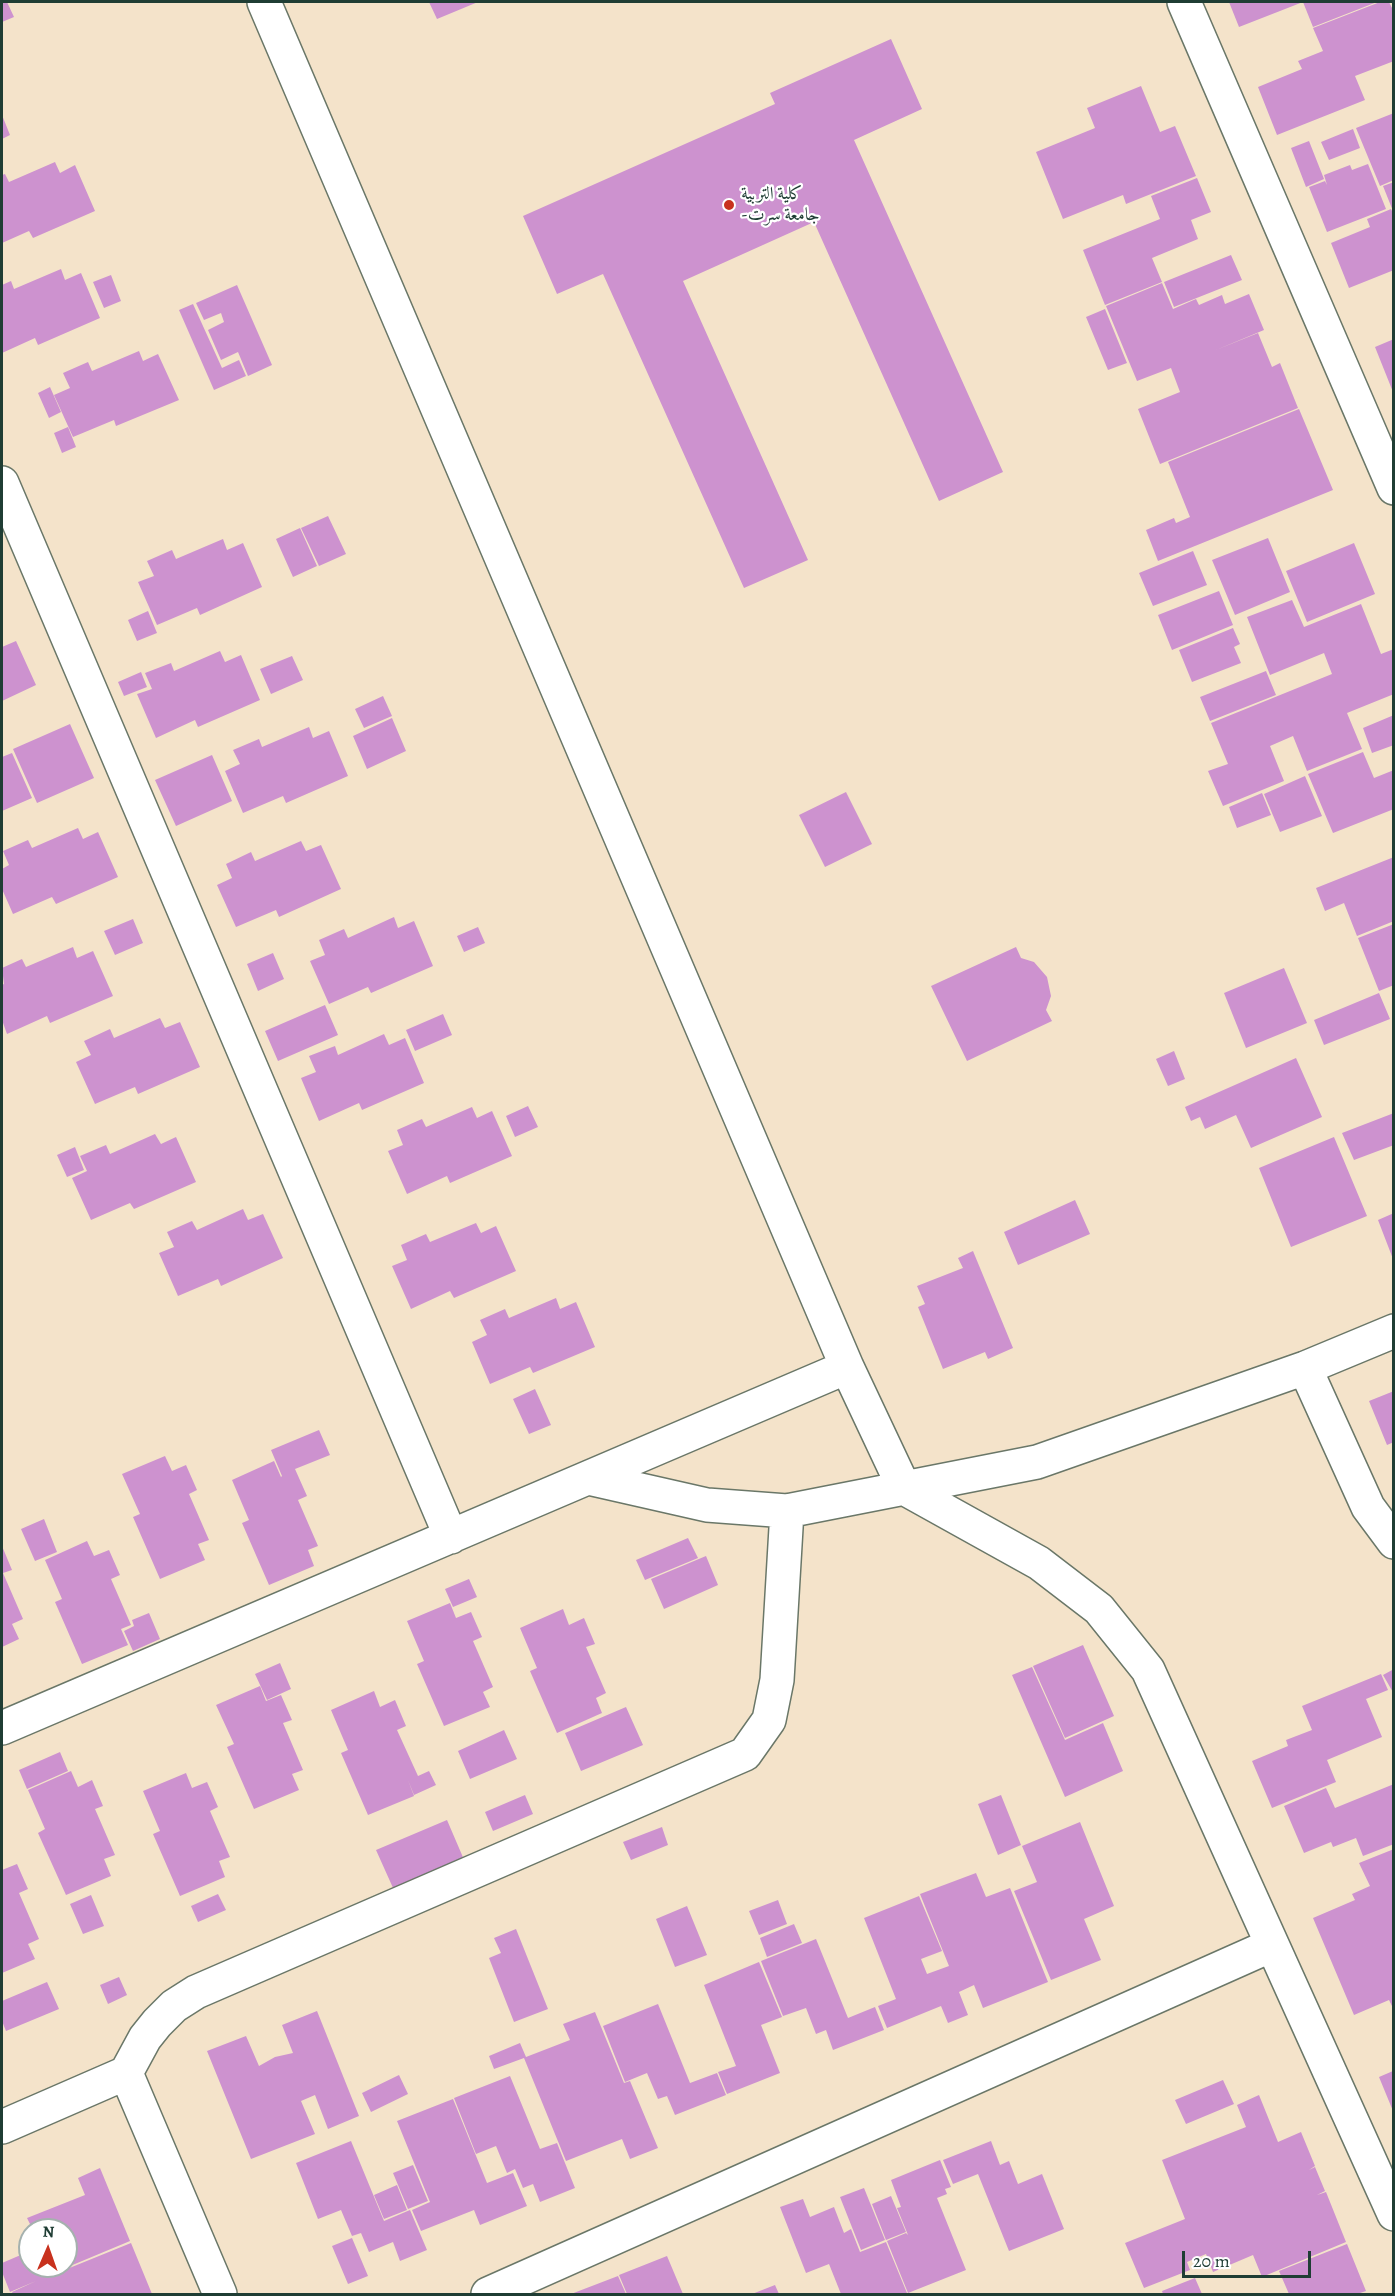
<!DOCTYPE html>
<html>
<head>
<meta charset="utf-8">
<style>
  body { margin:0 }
  #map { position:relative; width:1395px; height:2296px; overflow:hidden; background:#f4e3ca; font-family:Alegreya,serif }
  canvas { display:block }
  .frame { position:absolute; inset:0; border:3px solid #1f3d34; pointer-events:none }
  .north { position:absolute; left:18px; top:2218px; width:60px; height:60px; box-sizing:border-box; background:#fff; border:2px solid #a5b1ae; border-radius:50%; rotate:2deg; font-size:16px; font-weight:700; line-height:24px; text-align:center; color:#1f3d34 }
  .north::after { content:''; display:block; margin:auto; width:21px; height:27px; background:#c8321e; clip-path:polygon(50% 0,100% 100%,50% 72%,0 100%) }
  .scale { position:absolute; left:1182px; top:2251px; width:129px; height:27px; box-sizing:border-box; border:3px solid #1f3d34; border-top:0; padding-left:8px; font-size:18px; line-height:21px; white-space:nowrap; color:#1f3d34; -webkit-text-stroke:4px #fff; paint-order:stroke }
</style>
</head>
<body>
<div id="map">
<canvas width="1395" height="2296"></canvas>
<div class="frame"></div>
<div class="north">N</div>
<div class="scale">20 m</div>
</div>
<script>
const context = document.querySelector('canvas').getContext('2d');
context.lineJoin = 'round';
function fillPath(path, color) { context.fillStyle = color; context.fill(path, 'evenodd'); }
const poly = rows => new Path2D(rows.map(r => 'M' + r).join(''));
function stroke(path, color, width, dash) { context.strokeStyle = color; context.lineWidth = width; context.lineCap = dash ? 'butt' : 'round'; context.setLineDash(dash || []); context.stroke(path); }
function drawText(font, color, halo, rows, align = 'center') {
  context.font = font + ' Alegreya,Amiri,serif'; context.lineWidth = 4.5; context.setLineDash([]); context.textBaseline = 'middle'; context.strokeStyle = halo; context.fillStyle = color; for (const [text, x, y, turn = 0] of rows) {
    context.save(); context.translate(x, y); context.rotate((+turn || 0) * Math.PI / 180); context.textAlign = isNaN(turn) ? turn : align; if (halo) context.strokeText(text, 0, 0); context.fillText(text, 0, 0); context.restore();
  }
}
fillPath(poly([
  [2,2,7,2,14,17,2,22],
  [429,2,478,2,437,19],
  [1229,2,1377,2,1313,27,1303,2,1239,27],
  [1380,2,1389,2,1394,12,1394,61,1355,76,1365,100,1277,135,1258,87,1302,69,1298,61,1323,51,1313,28],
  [891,39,922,109,854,140,1003,472,939,501,814,222,683,281,808,560,744,588,603,274,557,294,523,216,775,104,770,93],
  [1141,86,1160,132,1175,126,1196,176,1126,204,1123,195,1063,219,1036,152,1095,128,1087,108],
  [1394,113,1394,180,1380,186,1356,128],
  [2,115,10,135,2,139],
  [1353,129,1360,148,1329,160,1321,142],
  [1309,141,1324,179,1306,187,1291,148],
  [55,162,60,173,75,165,95,211,33,238,29,231,2,243,2,175,5,174,9,182],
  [1368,164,1386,209,1327,232,1309,187,1325,181,1327,185,1324,175,1350,165,1352,170],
  [1197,178,1211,212,1191,220,1198,239,1152,258,1162,282,1105,305,1083,250,1160,219,1151,196],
  [1394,182,1394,211,1393,211,1383,186],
  [1391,209,1394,215,1394,270,1349,288,1331,243,1370,227,1367,219],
  [1231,255,1242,280,1174,307,1164,282],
  [61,269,65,280,81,273,100,318,38,345,35,338,2,353,2,285,11,281,14,289],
  [111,275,121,301,104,308,93,282],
  [1162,283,1173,309,1196,299,1199,305,1222,295,1225,304,1249,294,1264,330,1216,350,1258,333,1272,367,1280,363,1298,408,1160,464,1138,409,1180,392,1171,368,1137,381,1106,306],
  [237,285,272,365,248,376,238,352,221,360,208,330,224,322,221,313,204,320,196,303],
  [193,304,222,368,239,360,246,376,214,390,179,310],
  [1105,309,1127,363,1108,370,1086,317],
  [1394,339,1394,392,1393,392,1375,347],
  [139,351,143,361,158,354,179,400,116,426,114,420,73,437,54,395,70,388,63,373,88,362,92,371],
  [50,387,61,412,49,418,38,393],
  [1299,409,1333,490,1158,561,1146,530,1174,518,1176,523,1190,517,1168,462],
  [68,427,76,447,62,453,54,433],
  [328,516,346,554,319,566,301,528],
  [300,528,317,566,293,577,276,539],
  [1268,538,1290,592,1235,615,1212,560],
  [223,539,227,550,243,543,262,587,200,615,197,608,157,625,138,582,154,576,147,561,172,550,176,559],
  [1354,543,1375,594,1307,622,1286,571],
  [1193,551,1207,585,1153,606,1139,573],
  [1219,591,1233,625,1172,650,1158,615],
  [1292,600,1304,627,1361,604,1381,654,1394,649,1394,694,1347,713,1362,749,1307,771,1293,736,1270,746,1284,781,1223,806,1208,771,1228,764,1211,723,1332,674,1324,653,1270,675,1247,617],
  [148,611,157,633,137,641,128,620],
  [1233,628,1240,644,1234,647,1241,663,1192,682,1179,650],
  [16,641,36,685,2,701,2,647],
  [220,651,225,662,241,655,260,700,198,727,195,720,156,738,137,694,152,689,145,673,171,663,174,671],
  [292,656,303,680,271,694,260,669],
  [1266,671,1276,695,1210,721,1200,697],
  [141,672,147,687,124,696,118,682],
  [383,696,392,716,364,728,355,709],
  [1394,715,1394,745,1372,753,1363,728],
  [392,718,406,751,367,769,353,736],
  [70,724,94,778,37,803,13,749],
  [309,727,313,738,329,731,348,776,286,803,283,796,243,813,225,771,240,764,233,750,259,739,262,747],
  [1363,752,1374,778,1394,770,1394,809,1333,833,1308,774],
  [12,753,32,798,2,811,2,757],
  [212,755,232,801,176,826,155,780],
  [1305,776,1322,816,1280,832,1264,794],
  [846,792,872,844,825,867,799,815],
  [1262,793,1271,815,1237,828,1229,807],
  [78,828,83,839,98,832,118,877,56,904,52,897,13,914,2,889,2,869,9,865,3,851,28,840,32,848],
  [301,841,306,851,321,845,341,889,279,917,276,910,236,927,217,885,232,878,226,864,251,852,255,861],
  [1394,857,1394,921,1357,936,1344,903,1325,911,1316,888],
  [394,917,398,928,414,921,433,966,371,993,368,987,329,1004,310,961,325,955,319,940,344,929,348,938],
  [133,919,143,943,115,955,104,931],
  [1394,924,1394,985,1379,991,1358,938],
  [478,927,485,943,464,952,457,936],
  [73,947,77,958,93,951,113,996,50,1023,47,1016,7,1034,2,1020,2,985,4,984,2,968,22,959,26,967],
  [1016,947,1021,958,1034,962,1047,977,1051,996,1046,1010,1052,1021,967,1061,931,986],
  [273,953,284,979,258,991,247,964],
  [1284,968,1307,1023,1246,1048,1224,993],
  [1379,993,1390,1019,1324,1045,1314,1020],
  [325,1005,338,1035,278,1061,265,1031],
  [443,1014,452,1035,415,1051,406,1030],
  [160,1018,165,1028,180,1022,200,1067,138,1094,135,1087,95,1104,76,1062,91,1055,84,1041,110,1029,114,1038],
  [384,1034,389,1045,405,1038,424,1083,362,1110,359,1103,319,1121,301,1078,316,1072,309,1056,335,1046,338,1055],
  [1174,1051,1185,1079,1168,1086,1156,1059],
  [1296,1058,1322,1117,1251,1148,1236,1115,1205,1129,1200,1117,1191,1121,1185,1107],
  [528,1106,538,1127,515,1137,506,1116],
  [472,1107,477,1118,492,1111,512,1156,450,1183,447,1176,407,1194,388,1151,403,1145,397,1130,422,1119,426,1127],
  [1394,1113,1394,1145,1354,1160,1342,1133],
  [155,1134,161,1144,176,1137,196,1182,134,1209,130,1203,91,1220,72,1178,87,1171,80,1156,106,1145,110,1154],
  [1334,1137,1367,1216,1291,1247,1259,1168],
  [75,1147,84,1170,67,1177,57,1155],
  [1075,1200,1090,1234,1018,1265,1004,1232],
  [243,1209,248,1220,263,1214,283,1258,221,1286,218,1279,178,1296,159,1253,174,1247,167,1232,192,1221,197,1230],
  [1394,1213,1394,1259,1393,1259,1378,1220],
  [476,1223,481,1233,496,1226,516,1271,454,1298,450,1291,411,1309,392,1266,407,1260,401,1245,426,1234,430,1242],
  [973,1251,1013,1348,988,1359,985,1352,943,1369,918,1307,925,1304,917,1286,963,1268,958,1258],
  [556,1298,560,1309,576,1302,595,1347,533,1373,530,1367,490,1384,472,1342,487,1335,480,1320,505,1309,509,1318],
  [535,1389,551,1425,529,1434,513,1399],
  [1394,1391,1394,1442,1387,1445,1369,1401],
  [319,1430,330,1455,295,1469,307,1496,298,1500,318,1546,308,1550,314,1566,269,1585,242,1523,249,1520,232,1480,274,1461,281,1477,282,1476,271,1450],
  [165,1456,172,1471,186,1465,197,1490,189,1494,209,1540,198,1544,205,1560,160,1579,133,1517,140,1514,122,1474],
  [44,1519,57,1552,35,1561,21,1529],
  [688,1538,698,1558,645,1580,636,1560],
  [87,1541,94,1556,109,1550,120,1575,111,1579,131,1625,121,1629,128,1645,82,1664,55,1602,62,1599,45,1560],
  [2,1546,12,1570,3,1573,23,1619,12,1624,19,1639,2,1647],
  [706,1556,718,1585,664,1609,651,1579],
  [469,1579,477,1597,453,1607,445,1589],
  [450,1603,456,1618,471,1612,482,1637,473,1641,493,1687,483,1692,490,1707,444,1726,417,1664,424,1661,407,1621],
  [563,1609,569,1625,584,1618,595,1644,586,1647,606,1693,596,1698,602,1713,557,1733,530,1671,537,1668,520,1628],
  [149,1613,160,1639,133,1651,124,1631,134,1626,132,1620],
  [1083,1645,1114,1716,1065,1738,1033,1666],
  [280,1663,291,1689,267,1700,255,1674],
  [1032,1667,1065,1740,1103,1723,1123,1771,1065,1797,1012,1675],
  [1394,1669,1394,1694,1383,1675],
  [1381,1674,1388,1690,1366,1699,1382,1737,1327,1760,1336,1782,1272,1808,1252,1761,1288,1746,1286,1740,1312,1730,1302,1706],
  [260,1686,266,1701,281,1695,292,1720,283,1723,303,1770,292,1774,299,1790,254,1809,227,1747,234,1744,216,1705],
  [374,1691,380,1707,395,1700,406,1726,397,1730,418,1776,429,1771,436,1785,414,1795,408,1780,414,1796,368,1815,341,1753,348,1750,331,1710],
  [626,1707,643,1745,581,1771,565,1733],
  [504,1730,517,1759,470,1779,458,1751],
  [60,1752,68,1771,27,1789,19,1770],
  [71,1771,78,1787,92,1780,103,1806,95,1809,115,1855,104,1859,111,1876,66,1895,38,1833,45,1829,28,1790],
  [186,1773,192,1788,207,1782,218,1807,210,1811,230,1857,219,1861,225,1877,180,1896,153,1834,160,1831,143,1791],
  [1394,1784,1394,1844,1363,1856,1356,1838,1333,1847,1331,1842,1304,1853,1284,1806,1326,1788,1335,1808],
  [525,1795,533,1814,493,1831,485,1812],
  [1001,1795,1021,1845,998,1855,978,1804],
  [447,1820,468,1869,398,1899,376,1850],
  [1080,1822,1114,1906,1084,1919,1101,1960,1051,1980,1014,1891,1037,1882,1022,1846],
  [662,1827,668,1845,631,1860,623,1842],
  [1394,1849,1394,2010,1389,2000,1354,2015,1313,1918,1355,1900,1352,1894,1370,1886,1359,1863],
  [17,1864,28,1889,19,1893,39,1939,28,1944,35,1959,2,1973,2,1870],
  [976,1873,986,1897,1010,1888,1048,1982,983,2008,974,1985,959,1992,968,2015,948,2023,941,2006,887,2028,878,2006,896,1999,864,1918,919,1896,942,1951,921,1959,927,1974,949,1966,920,1894],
  [218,1894,226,1910,198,1922,191,1906],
  [91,1895,104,1926,83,1934,70,1904],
  [778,1900,787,1924,759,1935,749,1911],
  [687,1906,707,1955,675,1967,656,1919],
  [794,1924,802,1943,767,1957,760,1938],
  [516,1929,548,2009,514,2022,489,1958,501,1953,494,1938],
  [816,1939,848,2018,875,2007,884,2030,833,2050,826,2030,816,2034,806,2008,783,2016,761,1961],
  [759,1962,782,2017,761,2025,780,2073,727,2094,718,2072,736,2066,704,1985],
  [119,1977,127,1995,108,2004,100,1985],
  [47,1982,59,2009,6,2031,2,2021,2,2001],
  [658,2004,690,2083,717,2073,726,2095,675,2115,667,2096,658,2099,647,2073,625,2082,603,2026],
  [317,2011,359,2116,328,2129,315,2095,301,2101,315,2134,251,2159,207,2051,246,2036,259,2066,275,2057,293,2053,282,2025],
  [595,2012,624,2083,630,2081,658,2148,630,2159,622,2139,566,2161,524,2058,494,2069,489,2056,520,2043,526,2057,570,2040,563,2024],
  [1393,2071,1393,2111,1379,2077],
  [399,2075,408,2094,371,2112,362,2093],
  [510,2076,540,2149,557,2143,575,2188,540,2202,533,2184,523,2188,515,2169,507,2173,496,2146,476,2154,454,2098],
  [1223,2080,1234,2104,1186,2124,1175,2100],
  [1259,2095,1278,2142,1301,2132,1315,2166,1309,2170,1315,2167,1325,2191,1317,2195,1326,2192,1346,2242,1262,2277,1253,2255,1213,2272,1206,2254,1187,2262,1190,2270,1144,2288,1125,2243,1185,2219,1162,2160,1246,2127,1237,2105],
  [453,2099,487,2183,513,2173,527,2206,480,2225,474,2210,421,2231,412,2210,430,2202,397,2121],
  [351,2141,384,2221,410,2210,427,2250,400,2261,393,2242,369,2252,361,2233,352,2236,341,2210,318,2219,296,2163],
  [991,2141,1000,2165,1009,2161,1018,2184,1042,2174,1064,2229,1009,2251,978,2174,953,2184,943,2160],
  [940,2160,951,2187,945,2189,947,2194,937,2198,966,2270,908,2293,887,2241,906,2233,908,2235,897,2208,901,2207,891,2180],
  [413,2165,428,2201,408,2209,393,2173],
  [100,2168,130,2241,63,2269,62,2266,66,2266,66,2230,33,2230,27,2218,85,2195,78,2178],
  [397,2185,407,2210,384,2219,374,2195],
  [864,2188,885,2240,861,2250,840,2197],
  [891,2196,906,2232,886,2240,872,2204],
  [803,2199,810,2217,834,2207,844,2233,851,2229,860,2252,886,2242,907,2293,841,2294,829,2264,806,2273,780,2207],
  [352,2238,368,2276,348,2284,332,2246],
  [131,2243,152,2294,13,2294,12,2292,36,2281,10,2292,2,2272,2,2263,30,2251,30,2266,60,2266,62,2271],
  [1347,2244,1366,2291,1357,2294,1289,2294,1279,2271],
  [667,2256,683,2294,627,2294,619,2275],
  [618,2276,626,2294,571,2294],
  [1195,2278,1202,2294,1163,2294,1162,2291],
  [775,2285,779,2294,752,2294]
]), '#cd92cf');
const minor = poly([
  [264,2,847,1367,904,1488,1039,1563,1099,1609,1148,1670,1394,2214],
  [1184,2,1394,488],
  [2,483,451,1537],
  [1305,1368,1368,1507,1394,1542],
  [588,1478,707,1505,787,1511,1037,1462,1305,1368,1394,1331],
  [2,1728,847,1367],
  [126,2073,220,2294],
  [2,2127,126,2073,145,2038,157,2023,174,2006,196,1992,745,1754,769,1720,777,1680,787,1511],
  [488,2294,1272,1945]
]);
stroke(minor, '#6a7768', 36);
stroke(minor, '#fff', 33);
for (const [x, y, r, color] of [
  [729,205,6,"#c8321e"]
]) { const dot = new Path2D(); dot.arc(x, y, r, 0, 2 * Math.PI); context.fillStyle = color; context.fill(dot); stroke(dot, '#fff', 2); }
drawText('18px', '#1f3d34', '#fff', [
  ["كلية التربية",741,195],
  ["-جامعة سرت",741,216]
], 'left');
</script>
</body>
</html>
